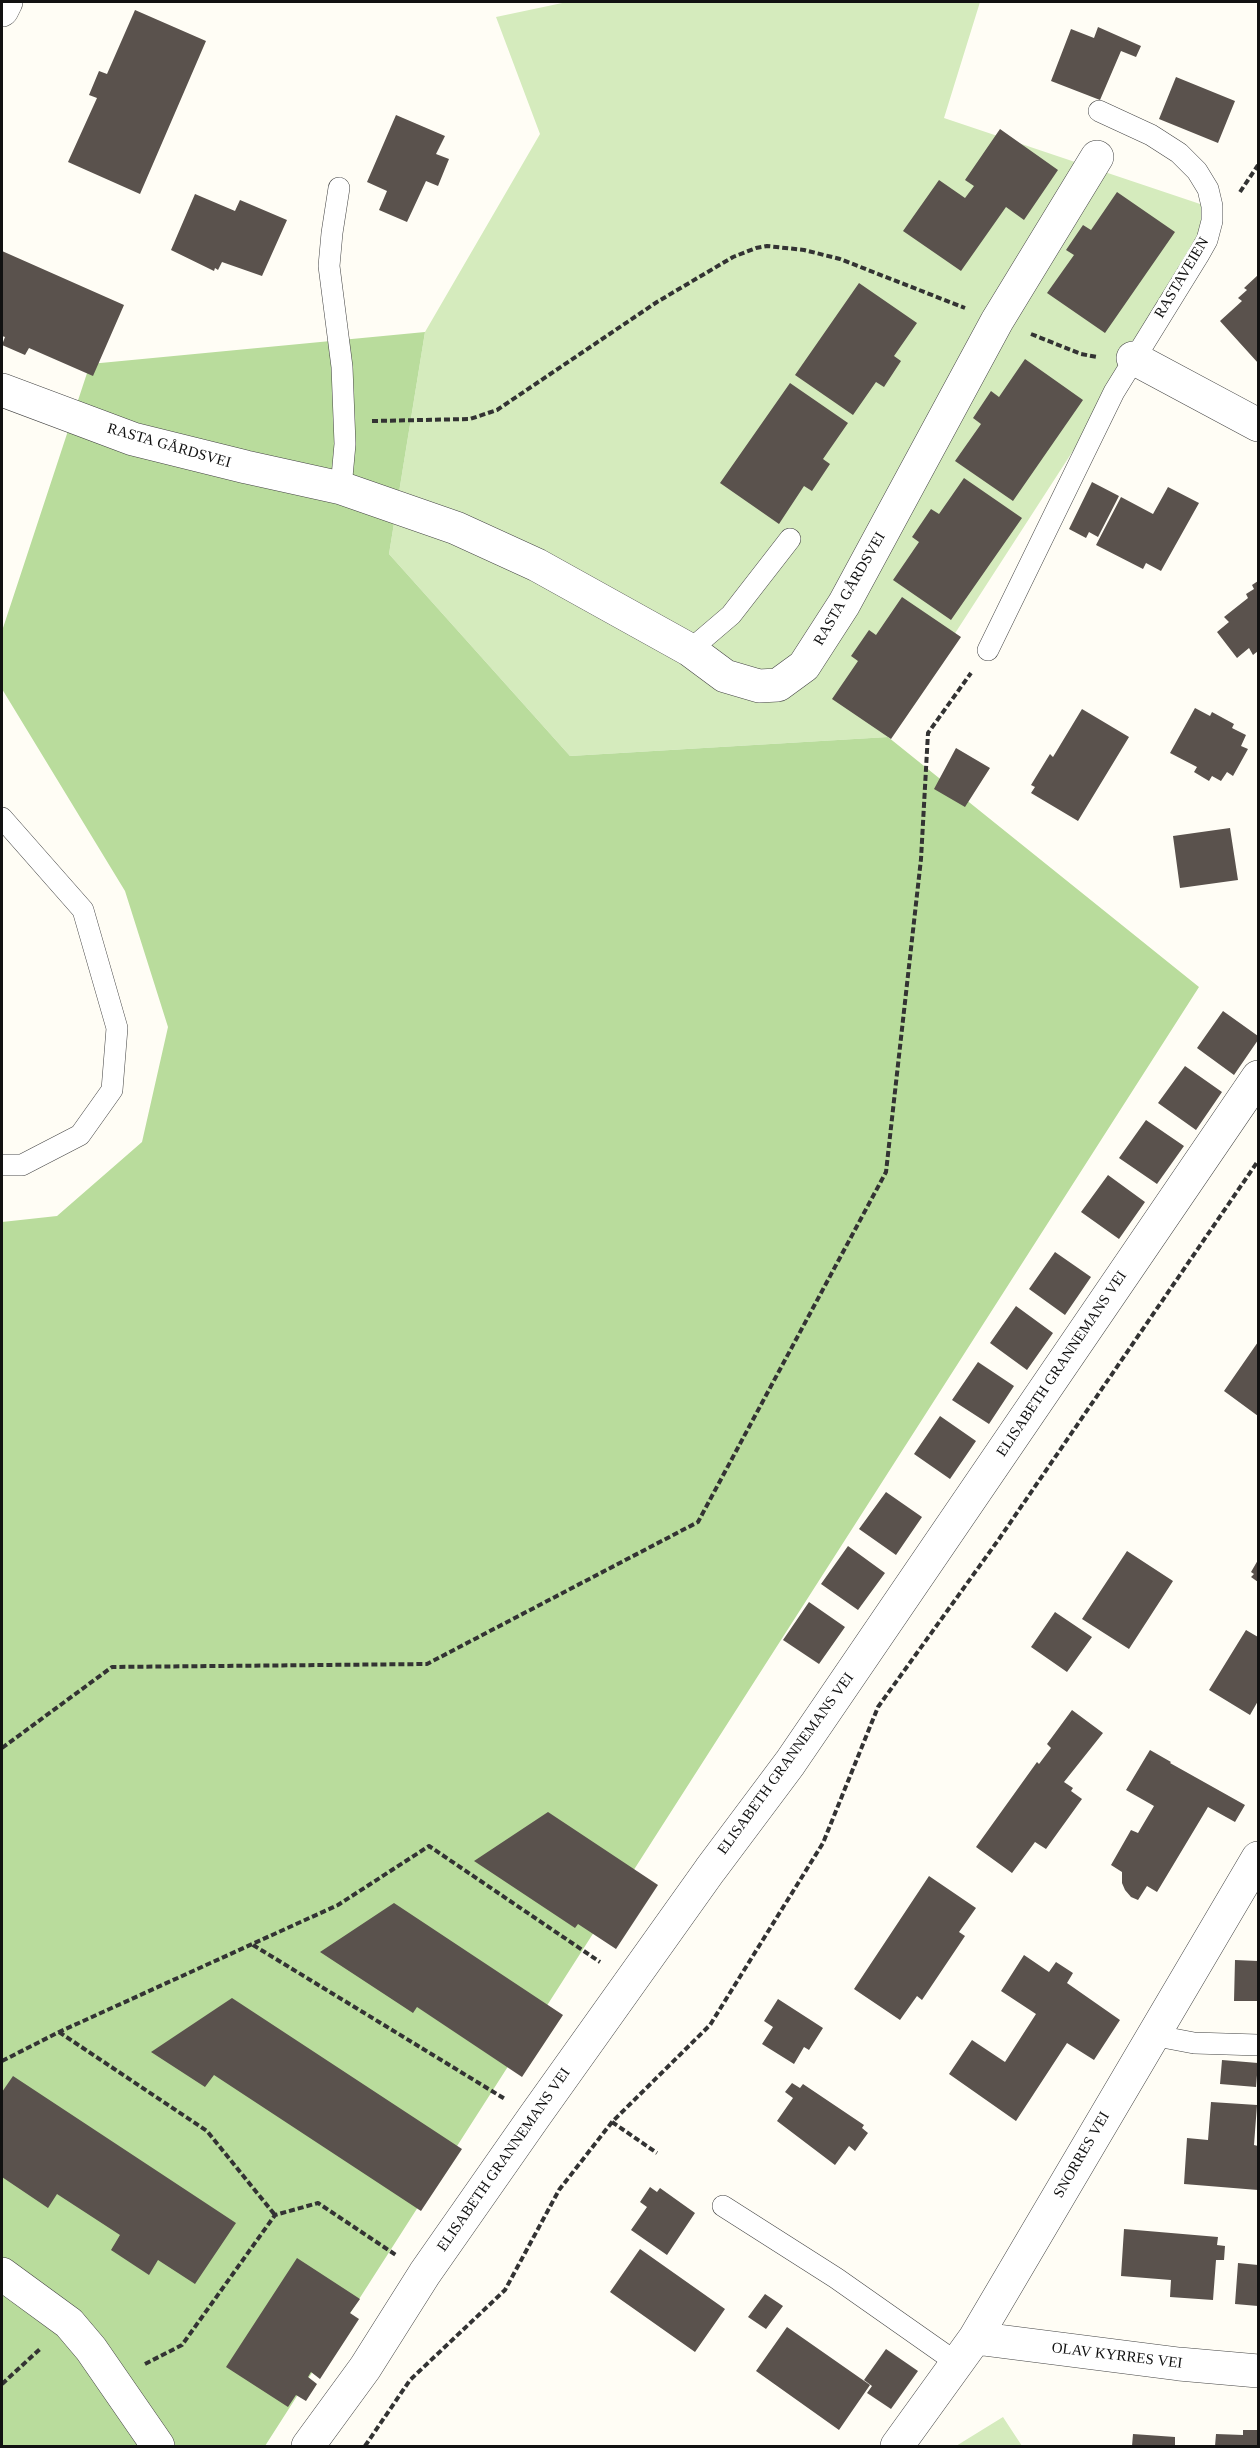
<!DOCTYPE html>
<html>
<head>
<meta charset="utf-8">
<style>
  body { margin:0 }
  #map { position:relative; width:1260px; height:2448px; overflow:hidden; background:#fffdf5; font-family:"Times New Roman",serif }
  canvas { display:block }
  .frame { position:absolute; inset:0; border:3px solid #111; pointer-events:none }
</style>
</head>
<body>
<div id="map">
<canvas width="1260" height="2448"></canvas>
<div class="frame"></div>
</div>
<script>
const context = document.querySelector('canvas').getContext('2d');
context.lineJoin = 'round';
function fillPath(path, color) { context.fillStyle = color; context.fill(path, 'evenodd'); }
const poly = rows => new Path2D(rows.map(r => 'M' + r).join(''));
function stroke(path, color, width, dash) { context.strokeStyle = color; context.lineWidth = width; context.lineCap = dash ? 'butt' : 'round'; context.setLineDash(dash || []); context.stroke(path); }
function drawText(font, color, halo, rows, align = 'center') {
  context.font = font + ' "Times New Roman",serif'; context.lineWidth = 6; context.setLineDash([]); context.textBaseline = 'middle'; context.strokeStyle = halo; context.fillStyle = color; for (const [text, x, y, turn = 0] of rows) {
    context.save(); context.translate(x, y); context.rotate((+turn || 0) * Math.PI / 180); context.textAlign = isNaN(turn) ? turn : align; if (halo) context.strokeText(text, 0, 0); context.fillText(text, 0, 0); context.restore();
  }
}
fillPath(poly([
  [567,2,980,2,944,118,1212,208,1133,358,888,737,570,756,389,554,425,332,540,134,496,17],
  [1003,2417,1022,2446,956,2446]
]), '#d5ebbd');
fillPath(poly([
  [425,332,389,554,570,756,888,737,1199,987,265,2446,2,2446,2,1222,57,1216,142,1142,168,1027,125,891,2,689,2,631,90,364]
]), '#b9dc9c');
fillPath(poly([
  [135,10,206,41,140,194,68,162,97,98,89,95,99,71,107,74],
  [1098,27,1141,46,1136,57,1121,51,1100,100,1051,81,1071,29,1094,38],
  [1176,77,1235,101,1218,143,1159,119],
  [396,115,445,136,436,154,449,159,438,186,426,181,407,222,379,210,387,191,367,182],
  [1000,129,1058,170,1024,220,1006,207,961,271,903,231,939,180,965,198,974,186,965,180],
  [1117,192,1175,232,1105,333,1047,293,1074,255,1066,250,1083,225,1091,230],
  [195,194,235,211,240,200,287,220,262,276,222,262,218,270,215,268,214,271,171,250],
  [2,251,124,305,93,376,29,348,25,355,2,345,5,337,2,336],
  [1258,275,1258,363,1220,321,1242,301,1238,298,1247,290,1244,288],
  [859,283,917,323,894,356,901,361,884,387,876,382,853,415,795,375],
  [1025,359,1083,400,1013,501,955,461,981,424,973,418,991,391,999,397],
  [790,383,848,423,823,459,830,464,812,491,804,486,779,524,720,483],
  [964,478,1022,518,951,620,893,580,919,542,912,537,931,509,939,514],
  [1092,482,1119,496,1098,537,1089,532,1086,538,1069,529],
  [1168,487,1199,503,1161,571,1146,563,1143,569,1096,545,1121,497,1153,514],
  [1258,581,1258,651,1253,655,1249,648,1237,658,1217,632,1229,622,1224,617,1248,598,1246,594,1254,589,1252,585],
  [902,597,961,637,891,739,832,699,858,661,851,656,869,630,876,635],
  [1195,708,1210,716,1212,712,1234,724,1232,728,1246,735,1241,746,1248,749,1233,776,1227,772,1221,781,1212,776,1209,781,1194,772,1197,767,1170,753],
  [1082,709,1129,737,1078,821,1031,793,1035,787,1031,785,1050,754,1053,757],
  [956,748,990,768,965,807,934,789],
  [1230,828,1238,880,1180,888,1173,836],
  [1223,1011,1258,1036,1258,1040,1234,1075,1197,1048],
  [1185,1066,1222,1092,1196,1130,1158,1103],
  [1146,1120,1184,1146,1157,1184,1119,1158],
  [1108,1175,1145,1202,1119,1239,1081,1212],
  [1055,1252,1091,1277,1065,1315,1029,1289],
  [1016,1306,1053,1333,1027,1370,990,1343],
  [1258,1342,1258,1416,1224,1391],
  [978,1362,1014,1386,989,1424,952,1400],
  [940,1416,976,1441,950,1479,914,1454],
  [886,1492,922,1517,896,1555,859,1529],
  [848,1546,885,1573,858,1610,821,1584],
  [1127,1551,1173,1581,1129,1649,1082,1619],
  [1258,1560,1258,1582,1251,1577,1254,1574,1251,1572],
  [809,1602,845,1627,819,1664,783,1640],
  [1055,1612,1092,1637,1067,1672,1031,1647],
  [1246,1630,1258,1637,1258,1701,1250,1715,1209,1690],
  [1072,1710,1103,1733,1064,1782,1073,1788,1071,1791,1082,1799,1046,1849,1035,1842,1012,1873,976,1847,1037,1762,1039,1764,1051,1748,1047,1744],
  [1150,1750,1171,1762,1170,1763,1245,1805,1235,1822,1208,1807,1157,1892,1147,1886,1138,1900,1131,1897,1125,1890,1122,1883,1122,1872,1111,1865,1131,1830,1138,1833,1154,1806,1126,1790],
  [548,1812,658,1885,616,1949,578,1924,575,1928,474,1861],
  [929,1876,976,1908,959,1932,965,1936,922,2000,917,1996,900,2020,854,1989],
  [394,1903,563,2015,522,2077,417,2007,413,2013,320,1952],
  [1024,1955,1049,1972,1056,1962,1073,1973,1067,1983,1120,2020,1094,2060,1067,2043,1016,2121,949,2074,972,2040,1005,2062,1036,2014,1001,1991],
  [1235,1960,1258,1961,1257,2001,1234,2001],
  [232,1998,462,2149,421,2211,214,2075,205,2087,151,2052],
  [778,1999,823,2028,809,2050,804,2047,794,2064,762,2044,773,2027,764,2021],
  [1222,2060,1258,2063,1256,2087,1220,2084],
  [13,2076,236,2223,195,2284,158,2260,149,2275,111,2250,120,2235,57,2194,48,2208,2,2177,2,2092],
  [792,2083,800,2088,803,2084,864,2125,862,2128,868,2133,855,2151,849,2146,835,2165,777,2121,793,2098,785,2092],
  [1211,2102,1257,2105,1254,2145,1258,2146,1258,2190,1184,2184,1187,2138,1208,2140],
  [650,2187,657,2192,660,2188,695,2213,667,2255,631,2230,647,2207,640,2202],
  [1124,2229,1218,2237,1217,2245,1225,2246,1224,2260,1216,2260,1213,2300,1170,2297,1171,2280,1121,2276],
  [640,2249,725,2309,695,2352,610,2292],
  [297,2258,360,2299,350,2313,359,2319,320,2379,311,2372,308,2377,317,2384,306,2401,296,2395,288,2407,226,2367],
  [1238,2263,1258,2265,1258,2306,1235,2304],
  [765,2294,783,2306,766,2329,748,2317],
  [787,2327,870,2385,839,2430,756,2371],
  [886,2349,918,2371,891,2409,867,2393,872,2386,864,2380],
  [1243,2430,1258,2430,1258,2446,1215,2446,1216,2434,1243,2435],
  [1133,2434,1175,2437,1175,2446,1132,2446]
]), '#5a524d');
const lane = poly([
  [339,188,332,233,329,266,342,367,345,444,341,488],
  [690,650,731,615,790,539],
  [988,650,1114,392,1198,256,1207,240,1212,221,1212,206,1208,189,1197,171,1179,153,1151,135,1099,111],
  [2,818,83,910,117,1028,112,1090,80,1135,22,1165,2,1165],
  [1152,2035,1194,2043,1258,2045],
  [723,2206,836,2278,957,2363]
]);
const street = poly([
  [2,10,6,2],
  [1133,358,1258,425],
  [2,390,133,439,246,467,341,488,456,528,537,565,690,650,725,676,759,686,778,685,804,666,844,604,997,321,1097,157],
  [2,2274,69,2323,91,2349,158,2446],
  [975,2338,1179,2364,1258,2371],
  [308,2446,365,2368,425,2273,534,2117,710,1870,790,1763,1258,1077],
  [897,2446,975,2338,1258,1858]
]);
stroke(lane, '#444', 22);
stroke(street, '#444', 34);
stroke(poly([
  [1240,192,1258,165],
  [1031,334,1081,354,1097,357],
  [372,421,470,419,497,410,657,302,733,257,756,248,767,246,804,250,840,259,965,308],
  [2,1748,112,1667,427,1664,698,1522,886,1172,921,859,928,733,971,673],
  [253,1945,505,2099],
  [59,2032,207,2131,275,2215],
  [2,2061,59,2032,338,1905,429,1846,600,1962],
  [612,2122,657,2153],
  [145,2364,182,2345,275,2215,318,2203,396,2255],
  [2,2384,41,2348],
  [365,2446,410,2380,505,2290,559,2190,612,2122,710,2025,823,1843,878,1707,999,1539,1258,1161]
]), '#333', 4, [6, 3]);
stroke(lane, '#fff', 21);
stroke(street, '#fff', 33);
drawText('15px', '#111', '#fff', [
  ["RASTAVEIEN",1182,278,-59],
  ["RASTA GÅRDSVEI",169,446,16],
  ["RASTA GÅRDSVEI",850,589,-60],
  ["ELISABETH GRANNEMANS VEI",1062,1364,-56],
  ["ELISABETH GRANNEMANS VEI",786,1764,-54],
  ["SNORRES VEI",1082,2155,-60],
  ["ELISABETH GRANNEMANS VEI",504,2160,-55],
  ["OLAV KYRRES VEI",1117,2356,7]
]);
</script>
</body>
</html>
